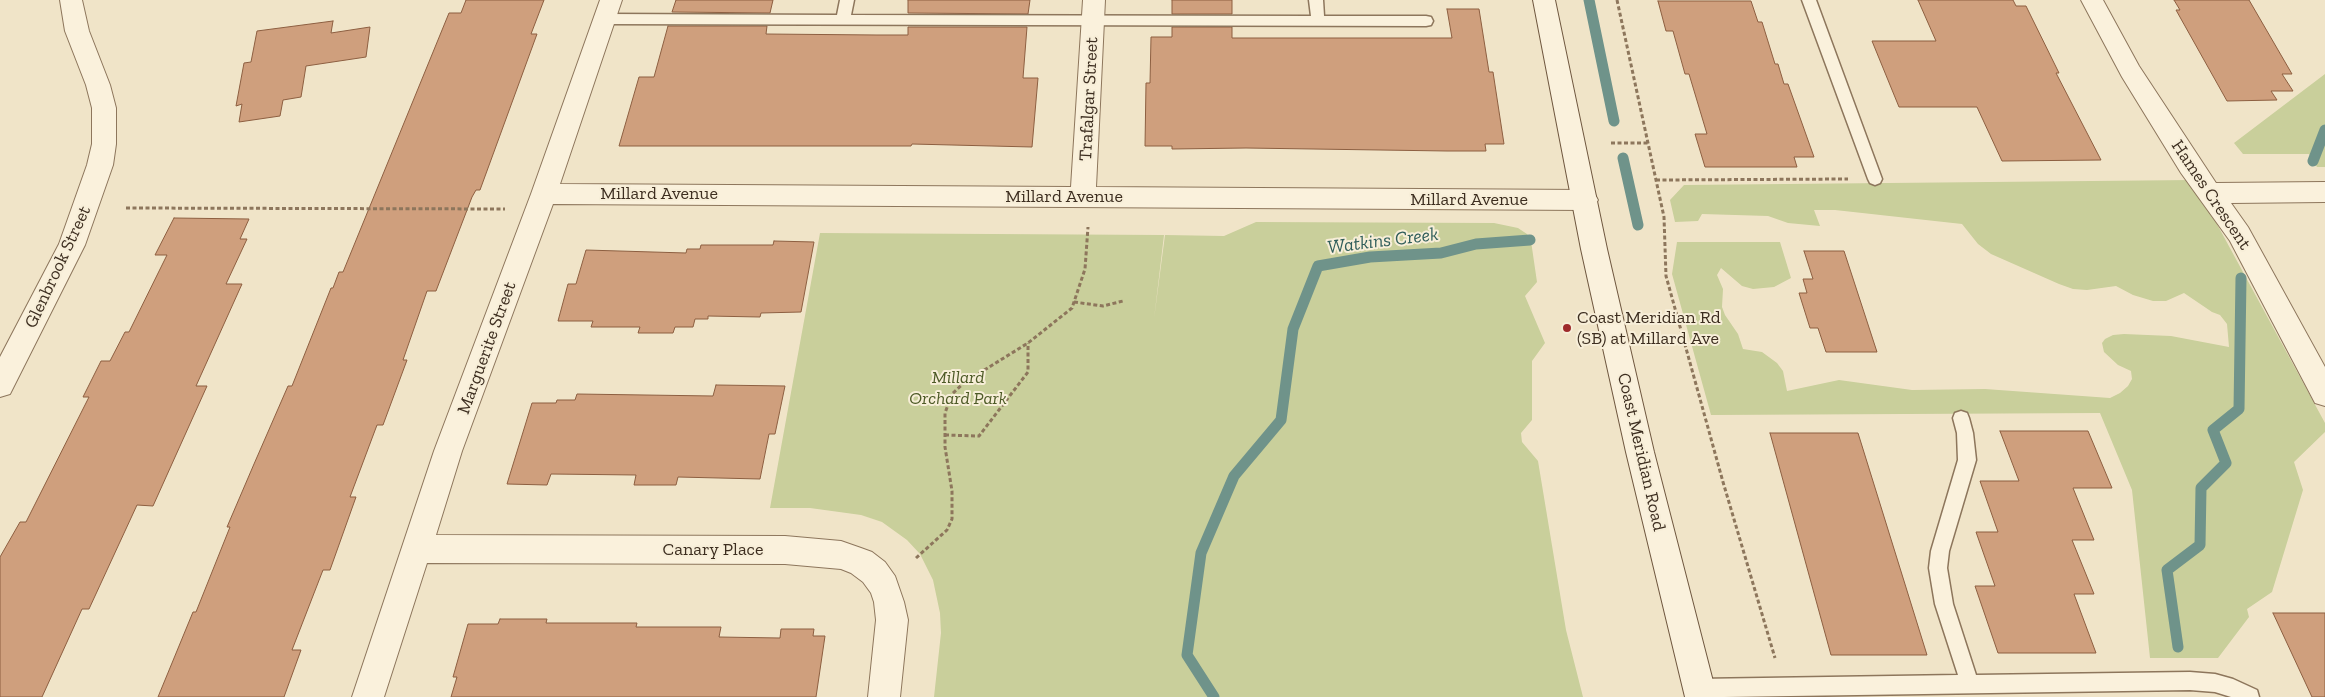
<!DOCTYPE html>
<html>
<head>
<meta charset="utf-8">
<style>
  body { margin:0 }
  canvas { display:block; background:#f0e4c8 }
</style>
</head>
<body>
<canvas width="2325" height="697"></canvas>
<script>
const context = document.querySelector('canvas').getContext('2d');
context.lineJoin = 'round';
function fillPath(path, color) { context.fillStyle = color; context.fill(path, 'evenodd'); }
const poly = rows => new Path2D(rows.map(r => 'M' + r).join(''));
function stroke(path, color, width, dash) { context.strokeStyle = color; context.lineWidth = width; context.lineCap = dash ? 'butt' : 'round'; context.setLineDash(dash || []); context.stroke(path); }
function drawText(font, color, halo, rows, align = 'center') {
  context.font = font + ' "Zilla Slab",serif'; context.lineWidth = 4; context.setLineDash([]); context.textBaseline = 'middle'; context.strokeStyle = halo; context.fillStyle = color; for (const [text, x, y, turn = 0] of rows) {
    context.save(); context.translate(x, y); context.rotate((+turn || 0) * Math.PI / 180); context.textAlign = isNaN(turn) ? turn : align; if (halo) context.strokeText(text, 0, 0); context.fillText(text, 0, 0); context.restore();
  }
}
fillPath(poly([
  [2325,74,2325,167,2317,167,2309,154,2243,154,2234,143],
  [2193,180,2325,423,2325,432,2294,462,2303,490,2272,592,2247,609,2249,617,2218,658,2150,658,2132,490,2100,413,1711,415,1672,274,1677,242,1780,242,1791,278,1774,287,1753,289,1742,286,1721,268,1717,275,1723,289,1722,307,1725,315,1738,334,1743,349,1762,352,1777,363,1783,371,1787,391,1839,380,1912,390,1985,389,2110,398,2120,393,2128,386,2132,379,2131,371,2118,365,2104,352,2102,343,2105,339,2113,335,2124,334,2171,336,2229,347,2227,324,2220,315,2212,312,2184,293,2166,301,2153,301,2133,295,2116,286,2087,290,2073,289,2059,284,1991,254,1978,244,1962,224,1835,210,1814,210,1820,226,1788,223,1768,216,1702,214,1698,221,1675,222,1670,200,1684,185],
  [1256,222,1494,223,1518,228,1527,234,1531,241,1537,282,1525,296,1545,343,1532,361,1532,420,1521,433,1522,442,1538,461,1566,630,1583,697,934,697,941,633,940,613,933,580,920,554,907,540,882,522,861,515,810,508,770,508,820,233,1164,235,1154,319,1165,235,1224,236]
]), '#c9cf9b');
stroke(poly([
  [1589,0,1614,121],
  [1623,158,1638,225],
  [2313,161,2325,130],
  [2178,647,2167,570,2200,545,2201,488,2226,463,2213,430,2239,409,2241,278],
  [1214,697,1187,655,1201,553,1234,476,1281,420,1293,329,1318,266,1370,257,1441,253,1476,244,1530,240]
]), '#6f938a', 11);
const building = poly([
  [466,0,544,0,531,34,537,34,480,190,476,190,472,197,436,291,427,291,403,360,407,360,383,425,377,425,350,497,356,497,330,570,323,570,292,650,301,650,284,697,158,697,193,612,196,612,230,527,227,527,254,464,288,386,292,386,331,288,333,288,339,272,343,272,449,13,461,13,466,0],
  [676,0,773,0,770,13,672,12,676,0],
  [908,0,1030,0,1028,14,908,13,908,0],
  [1172,0,1232,0,1232,14,1172,14,1172,0],
  [1918,0,2013,0,2016,6,2026,6,2059,73,2056,73,2101,160,2002,161,1977,107,1899,107,1872,41,1936,41,1918,0],
  [2174,0,2249,0,2292,74,2282,74,2293,91,2271,91,2277,100,2227,101,2176,10,2180,10,2174,0],
  [1658,1,1751,1,1758,22,1762,22,1775,64,1778,64,1784,84,1788,84,1814,157,1794,157,1797,167,1705,167,1695,134,1707,134,1689,74,1685,74,1673,31,1666,31,1658,1],
  [1447,9,1479,9,1489,72,1493,72,1504,144,1485,144,1486,151,1447,151,1246,148,1172,149,1172,146,1145,146,1146,83,1150,83,1151,37,1172,37,1172,27,1232,27,1232,38,1452,38,1447,9],
  [333,21,331,33,370,27,366,57,306,66,301,97,283,100,280,116,239,122,242,104,236,106,244,63,251,62,257,31,333,21],
  [668,26,767,26,766,34,877,35,908,35,908,27,1027,27,1023,78,1038,78,1032,147,912,144,911,146,619,146,639,77,654,77,668,26],
  [174,218,249,219,240,239,247,239,226,284,242,284,196,386,207,386,153,506,137,505,89,609,82,609,42,697,0,697,0,557,20,522,26,522,89,397,83,397,101,361,110,361,125,332,129,332,167,255,155,255,174,218],
  [774,241,814,242,801,312,761,313,760,317,708,316,708,319,695,319,693,327,675,327,673,333,638,333,640,327,591,327,593,321,558,321,568,284,576,284,586,250,686,253,687,249,700,249,701,245,773,245,774,241],
  [1804,251,1844,251,1877,352,1826,352,1818,328,1810,328,1799,293,1807,293,1803,279,1813,279,1804,251],
  [716,385,785,386,775,434,769,434,760,479,678,477,676,485,634,485,636,475,551,474,547,485,507,484,532,403,556,403,557,400,575,400,577,394,713,396,716,385],
  [2000,431,2088,431,2112,488,2073,488,2094,540,2072,540,2094,594,2074,594,2096,653,1998,653,1975,586,1995,586,1976,532,1998,532,1980,481,2019,481,2000,431],
  [1770,433,1858,433,1927,655,1831,655,1770,433],
  [2273,613,2325,613,2325,697,2312,697,2273,613],
  [500,619,547,619,546,623,637,623,636,627,721,627,719,637,780,638,781,629,814,629,813,636,825,636,816,697,451,697,457,677,453,677,468,624,498,624,500,619]
]);
fillPath(building, '#cf9f7d');
stroke(building, '#8d5f41', 1);
const lane = poly([
  [840,0,854,0,851,15,1311,16,1309,0,1323,0,1324,16,1426,16,1431,17,1433,21,1431,25,1426,26,605,24,600,23,598,19,600,15,605,14,837,15,840,0],
  [1802,0,1816,0,1882,179,1880,183,1875,185,1870,183,1868,179,1802,0],
  [1961,411,1967,413,1969,418,1973,433,1976,460,1949,551,1947,568,1953,604,1976,675,2190,672,2215,674,2233,679,2257,690,2259,697,2231,697,2215,692,2190,690,1724,697,1697,697,1691,695,1689,688,1691,681,1698,679,1958,675,1935,604,1929,568,1931,551,1958,460,1957,433,1953,418,1955,413,1961,411]
]);
const street = poly([
  [60,0,82,0,89,31,110,85,116,108,116,144,113,165,85,245,10,394,0,397,0,357,59,244,87,165,92,144,92,108,86,85,65,31,60,0],
  [600,0,622,0,560,184,1071,187,1083,0,1105,0,1096,187,1585,190,1594,193,1598,200,1594,207,1585,210,553,204,462,451,436,535,785,536,841,541,861,548,872,552,885,562,895,576,904,602,908,620,900,697,868,697,876,620,874,602,871,593,863,582,851,573,841,569,785,564,427,563,384,697,352,697,434,451,531,194,600,0],
  [2081,0,2103,0,2139,66,2216,183,2325,182,2325,202,2231,203,2248,227,2325,367,2325,406,2315,403,2230,241,2181,173,2122,77,2081,0]
]);
const secondary = poly([
  [1533,0,1555,0,1607,249,1654,452,1717,697,1685,697,1626,452,1581,249,1533,0]
]);
stroke(lane, '#8d765c', 3);
stroke(street, '#8d765c', 2);
stroke(secondary, '#6f573f', 2);
stroke(poly([
  [1617,0,1664,217,1666,276,1723,482,1775,658],
  [1611,143,1649,143],
  [1656,180,1848,179],
  [126,208,505,209],
  [1074,302,1103,306,1123,301],
  [945,435,979,436,1028,372,1028,343],
  [916,558,947,530,952,519,952,491,945,447,945,413,952,394,965,382,1028,343,1072,308,1085,269,1088,227]
]), '#8d765c', 3, [4, 2.5]);
fillPath(lane, '#faf1dc');
fillPath(street, '#faf1dc');
fillPath(secondary, '#faf1dc');
for (const [x, y, r, color] of [
  [1567,328,5,"#9e2a2b"]
]) { const dot = new Path2D(); dot.arc(x, y, r, 0, 2 * Math.PI); context.fillStyle = color; context.fill(dot); stroke(dot, '#f7eed8', 2); }
drawText('18px', '#3d2e20', '#f7eed8', [
  ["Trafalgar Street",1089,99,-87],
  ["Millard Avenue",659,194],
  ["Hames Crescent",2211,195,56],
  ["Millard Avenue",1064,197],
  ["Millard Avenue",1469,200],
  ["Glenbrook Street",58,267,-65],
  ["Marguerite Street",487,348,-70],
  ["Coast Meridian Road",1641,452,77],
  ["Canary Place",713,550]
]);
drawText('18px', '#3d2e20', '#f7eed8', [
  ["Coast Meridian Rd",1577,318],
  ["(SB) at Millard Ave",1577,339]
], 'left');
drawText('italic 18px', '#4d5a26', '#f7eed8', [
  ["Millard",958,378],
  ["Orchard Park",958,399]
]);
drawText('italic 19px', '#2f5d5a', '#f7eed8', [
  ["Watkins Creek",1383,241,-7]
]);
</script>
</body>
</html>
